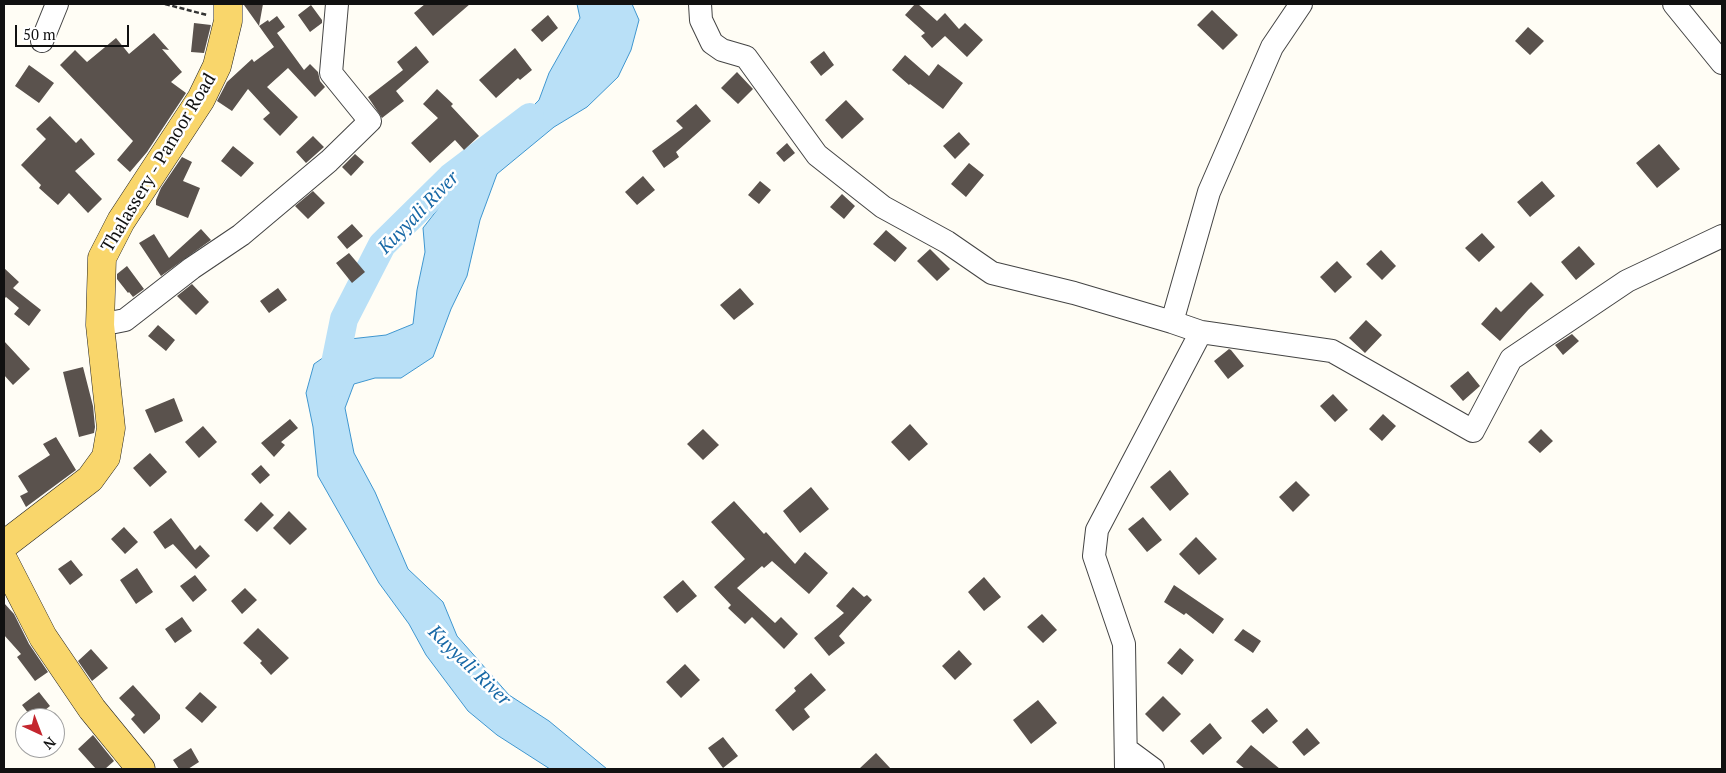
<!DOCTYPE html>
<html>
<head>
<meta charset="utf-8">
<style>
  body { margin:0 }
  #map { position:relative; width:1726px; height:773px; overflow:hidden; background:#fffdf5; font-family:"PT Serif",serif }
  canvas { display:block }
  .frame { position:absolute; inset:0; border:5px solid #111; pointer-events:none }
  .north { position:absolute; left:15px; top:708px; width:50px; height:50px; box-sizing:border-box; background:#fff; border:1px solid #a0a0a0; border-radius:50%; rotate:137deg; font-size:14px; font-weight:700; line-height:20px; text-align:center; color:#111 }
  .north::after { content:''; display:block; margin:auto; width:18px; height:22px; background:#c4262e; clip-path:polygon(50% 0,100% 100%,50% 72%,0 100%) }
  .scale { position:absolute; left:15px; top:25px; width:114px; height:22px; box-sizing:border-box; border:2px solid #111; border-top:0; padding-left:6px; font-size:15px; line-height:18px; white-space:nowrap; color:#111; -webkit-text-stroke:4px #fff; paint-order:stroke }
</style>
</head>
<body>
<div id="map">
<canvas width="1726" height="773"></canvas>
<div class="frame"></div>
<div class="north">N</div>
<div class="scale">50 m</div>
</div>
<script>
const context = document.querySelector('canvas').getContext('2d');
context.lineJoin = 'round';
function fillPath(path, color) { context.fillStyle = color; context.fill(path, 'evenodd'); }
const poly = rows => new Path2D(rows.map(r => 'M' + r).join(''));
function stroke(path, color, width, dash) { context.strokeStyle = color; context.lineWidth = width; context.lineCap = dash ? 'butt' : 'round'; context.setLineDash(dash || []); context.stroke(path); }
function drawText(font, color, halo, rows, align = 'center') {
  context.font = font + ' "PT Serif",serif'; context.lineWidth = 5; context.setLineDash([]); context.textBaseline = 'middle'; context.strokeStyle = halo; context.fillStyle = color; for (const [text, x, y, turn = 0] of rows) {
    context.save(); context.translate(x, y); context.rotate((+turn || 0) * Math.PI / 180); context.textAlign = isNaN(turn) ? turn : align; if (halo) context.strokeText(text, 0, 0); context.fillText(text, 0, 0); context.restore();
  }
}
const water = poly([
  [577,4,632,4,639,20,631,50,618,77,587,107,554,127,497,174,480,220,467,276,451,309,433,357,401,378,375,378,354,384,345,408,354,453,375,492,408,569,443,602,457,636,509,695,549,721,607,769,550,769,497,735,468,711,426,655,409,624,379,583,318,476,313,427,306,393,314,364,350,339,386,335,413,324,417,290,425,252,423,228,462,178,539,100,549,73,580,18,577,4]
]);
fillPath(water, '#b9e0f7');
stroke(water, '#3f96cf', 1);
stroke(poly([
  [331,383,344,319,382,245,451,177,530,117]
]), '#b9e0f7', 28);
fillPath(poly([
  [244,4,263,4,259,26,244,5],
  [425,4,470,4,433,36,414,13],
  [915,4,918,4,937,21,945,13,959,29,965,23,983,40,967,57,945,36,932,48,921,36,925,33,905,15],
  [311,5,322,20,322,23,310,32,298,15],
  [1212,10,1238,35,1223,50,1197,25],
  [548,15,558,28,542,42,531,30],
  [277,16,285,27,277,33,304,70,310,64,318,72,320,81,325,87,315,97,288,68,267,87,298,117,280,136,263,119,270,113,248,89,232,111,217,101,227,82,252,59,254,62,274,47,259,26,268,20,269,22],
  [194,23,211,25,204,53,191,52],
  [1528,27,1544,41,1530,55,1515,41],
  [154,33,169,50,162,49,182,72,171,82,186,93,147,152,130,172,117,160,133,141,60,65,75,50,87,62,116,38,129,54],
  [416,46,429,62,396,91,404,101,382,118,368,97,403,70,397,62],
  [515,48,532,70,520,80,518,78,496,98,479,80],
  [824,51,834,65,821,76,810,62],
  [905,55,929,76,938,64,963,83,943,109,910,84,909,85,892,70],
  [29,65,54,83,39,103,15,86],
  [737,72,753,89,738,104,721,88],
  [437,89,453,104,451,106,479,136,464,150,455,140,430,163,411,143,438,118,423,104],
  [846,100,864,119,842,139,825,120],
  [696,104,711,121,676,152,679,157,664,168,652,151,683,128,676,121],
  [50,116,76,143,81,138,95,154,75,171,102,199,88,213,69,193,58,205,39,188,41,185,21,165,46,139,36,129],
  [959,132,970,144,955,159,943,146],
  [313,136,324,147,306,163,296,152],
  [787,143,795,153,784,162,776,153],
  [1659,144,1680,169,1657,188,1636,163],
  [233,146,254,163,241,177,221,161],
  [355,154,364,162,351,176,342,167],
  [182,157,192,162,183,181,200,188,188,218,156,205,156,200,161,188],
  [969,163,984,175,966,197,951,184],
  [643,176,655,190,637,205,625,192],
  [760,181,771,190,759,204,748,195],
  [1542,181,1555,196,1530,217,1517,202],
  [313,191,325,203,308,219,295,206],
  [842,194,855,206,844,219,830,207],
  [352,224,363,236,347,249,337,237],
  [201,229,211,240,161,276,139,243,154,234,169,258],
  [886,230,907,248,895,262,873,244],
  [1482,233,1495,247,1479,262,1465,248],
  [1579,246,1595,264,1576,280,1561,262],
  [930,249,950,269,937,281,917,261],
  [1381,250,1396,266,1382,280,1366,264],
  [349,253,365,272,352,283,336,263],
  [1337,261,1352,277,1335,293,1320,277],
  [127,266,144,289,133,297,129,292,128,293,117,279,117,274],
  [4,268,19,282,13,288,41,310,29,326,14,314,19,308,6,297,4,299],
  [1531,282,1544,295,1529,309,1500,341,1481,324,1496,307,1501,312],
  [192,284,209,302,196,315,177,296],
  [278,288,287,300,269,313,260,301],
  [740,288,754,304,734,320,720,305],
  [1366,320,1382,335,1365,353,1349,338],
  [158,325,175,340,166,351,148,336],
  [1572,334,1579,341,1563,355,1555,345],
  [4,341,30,369,13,385,4,375],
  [1229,349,1231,350,1244,366,1228,379,1214,361],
  [83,367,93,406,95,427,94,433,79,437,63,372],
  [1468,371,1480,386,1463,401,1450,386],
  [1333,394,1348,410,1335,422,1320,406],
  [174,398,183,421,155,433,145,410],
  [1383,414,1396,426,1382,441,1369,429],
  [290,419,298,428,281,442,285,445,274,457,261,443],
  [910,424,928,444,909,461,891,442],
  [203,426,217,442,199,458,185,442],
  [703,429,719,445,703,460,687,444],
  [1541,429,1553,441,1540,453,1528,442],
  [56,437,76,470,26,507,20,496,28,492,18,476,50,455,43,444],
  [150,453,167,472,150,487,133,468],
  [261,465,270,475,260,484,251,474],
  [1170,470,1189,494,1170,511,1150,487],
  [1296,481,1310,495,1293,512,1279,497],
  [811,487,829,509,800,533,783,511],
  [734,501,764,534,766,532,795,564,805,552,828,573,809,594,772,561,764,568,762,566,737,588,775,623,781,617,798,634,784,649,752,617,745,624,728,608,731,605,714,587,745,559,711,522],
  [261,502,274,515,257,532,244,520],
  [289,511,307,529,290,545,273,528],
  [1143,517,1162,540,1147,552,1128,529],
  [171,518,195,550,200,545,210,556,196,569,173,544,165,549,153,532],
  [124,527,138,542,125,554,111,539],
  [1196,537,1217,559,1199,575,1179,554],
  [71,560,83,575,70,585,58,569],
  [137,568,153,592,136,604,120,580],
  [195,575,207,590,193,602,180,586],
  [984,577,1001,597,984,611,968,592],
  [683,580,697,596,677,613,663,597],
  [1174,585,1224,619,1213,634,1186,613,1184,615,1164,602],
  [853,587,864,597,867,595,872,600,839,636,845,643,829,656,814,638,844,613,836,606],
  [245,588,257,600,242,614,231,601],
  [4,603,14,614,29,644,48,672,35,681,17,657,21,654,4,635],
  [1042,614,1057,630,1043,643,1027,627],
  [182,617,192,631,175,643,165,629],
  [258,628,289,658,271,675,260,663,262,661,243,643],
  [1243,629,1261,641,1253,653,1234,640],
  [1180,648,1194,660,1182,675,1167,663],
  [91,649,108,668,92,681,78,661],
  [959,650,972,664,955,680,942,666],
  [685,664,700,680,681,698,666,682],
  [811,673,826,690,804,709,810,717,793,731,775,710,796,691,794,688],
  [133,685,160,715,160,719,144,734,131,719,135,715,119,698],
  [39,692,50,706,35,718,32,718,22,705],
  [200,692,217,707,202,723,185,708],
  [1163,696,1181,714,1163,732,1145,714],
  [1038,700,1057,723,1031,744,1013,720],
  [1267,708,1278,721,1263,734,1251,721],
  [1210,723,1222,738,1203,755,1190,741],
  [1307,728,1320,743,1304,756,1292,742],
  [93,735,114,761,105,769,96,769,78,749],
  [723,737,738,756,723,768,708,748],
  [1251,745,1280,769,1245,769,1236,762],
  [191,748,199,762,188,769,179,769,173,760],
  [876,753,891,769,859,769]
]), '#5a524d');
const minor = poly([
  [700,4,701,20,712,43,722,50,746,57,817,155,883,207,947,242,992,273,1074,293,1172,322],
  [1301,4,1272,47,1209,192,1172,322,1201,332,1332,351,1473,431,1511,359,1627,281,1722,236],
  [1674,4,1722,63],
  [42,41,57,4],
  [100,325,125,320,192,268,241,235,329,161,370,121,331,73,337,4],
  [1126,749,1153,769],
  [1126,769,1124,644,1094,556,1097,530,1201,332]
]);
const major = poly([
  [4,545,90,479,106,457,111,428,100,325,102,258,121,221,201,99,217,66,228,21,228,4],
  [4,561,43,637,92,709,141,769]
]);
stroke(minor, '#444', 24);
stroke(major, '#222', 29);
stroke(poly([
  [165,4,207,15]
]), '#333', 2.5, [5, 2.5]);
stroke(minor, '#fff', 22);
stroke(major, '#f9d66b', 28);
drawText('18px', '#111', '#fff', [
  ["Thalassery - Panoor Road",159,163,-59]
]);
drawText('italic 19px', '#1768a6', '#fff', [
  ["Kuyyali River",419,213,-46],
  ["Kuyyali River",469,666,44]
]);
</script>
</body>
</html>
